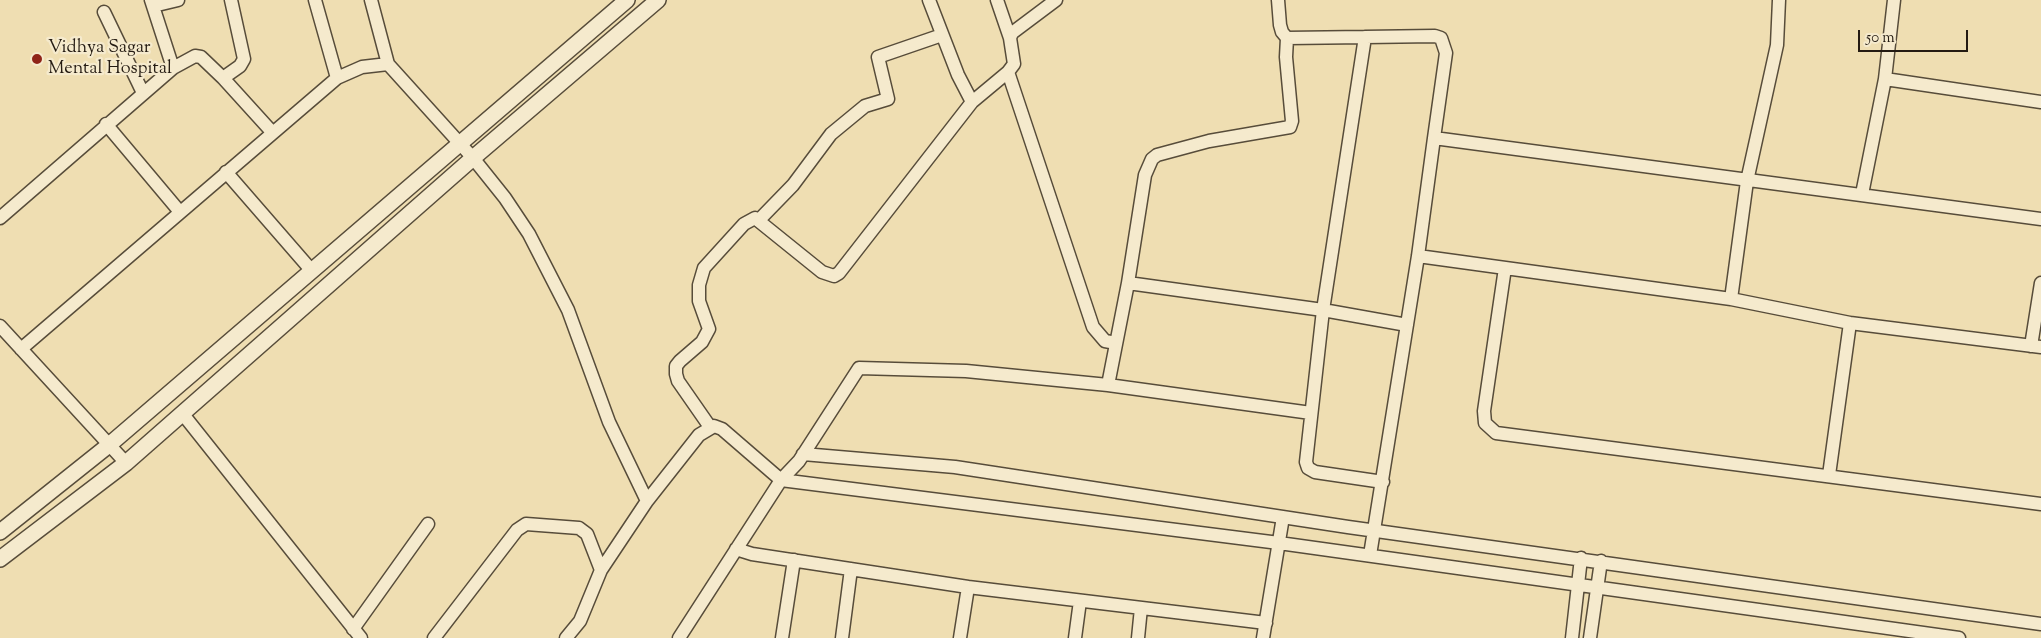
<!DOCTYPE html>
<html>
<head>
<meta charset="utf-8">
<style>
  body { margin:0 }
  #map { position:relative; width:2041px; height:638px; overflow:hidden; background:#efdeb2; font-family:"Sorts Mill Goudy",serif }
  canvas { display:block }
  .scale { position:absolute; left:1858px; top:30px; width:110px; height:22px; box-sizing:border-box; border:2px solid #241b12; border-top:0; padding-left:6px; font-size:15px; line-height:18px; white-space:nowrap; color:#241b12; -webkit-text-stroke:4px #f5eacd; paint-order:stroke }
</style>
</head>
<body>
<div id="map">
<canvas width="2041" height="638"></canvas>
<div class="scale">50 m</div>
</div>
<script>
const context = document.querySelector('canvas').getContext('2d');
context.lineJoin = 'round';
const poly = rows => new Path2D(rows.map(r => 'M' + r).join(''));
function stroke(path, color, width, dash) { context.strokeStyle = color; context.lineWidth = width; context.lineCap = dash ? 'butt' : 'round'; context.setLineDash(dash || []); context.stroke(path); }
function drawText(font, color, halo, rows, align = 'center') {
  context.font = font + ' "Sorts Mill Goudy",serif'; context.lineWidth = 4.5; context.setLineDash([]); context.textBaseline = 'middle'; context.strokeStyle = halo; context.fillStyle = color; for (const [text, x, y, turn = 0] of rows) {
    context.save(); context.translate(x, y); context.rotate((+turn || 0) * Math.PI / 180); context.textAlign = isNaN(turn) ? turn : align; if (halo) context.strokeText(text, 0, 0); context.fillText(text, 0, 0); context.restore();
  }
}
const minor = poly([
  [151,0,173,68],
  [315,0,337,78],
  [371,0,388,64],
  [997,0,1010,38],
  [1278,0,1280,25,1282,32,1287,38,1365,37],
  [153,6,178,0],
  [104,12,143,93],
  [1008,72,1093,327,1105,341,1116,343],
  [223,78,240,66,244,59,231,0],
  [1885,79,2041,102],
  [972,102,1008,72,1014,64,1010,38,1012,33,1056,0],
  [106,124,180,212],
  [226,172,312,271],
  [1862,194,1885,79,1894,0],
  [0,218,173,68,195,56,201,57,223,78,272,132],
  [759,220,793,185,831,134,865,106,888,99,878,57,942,35],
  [1418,256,1731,299,1850,323,2041,347],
  [1505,268,1484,411,1485,423,1496,433,2041,504],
  [1128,283,1145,175,1152,159,1157,155,1209,141,1290,127,1292,121,1286,57,1287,38],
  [1731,299,1747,181,1777,45,1779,0],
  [0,326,126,463],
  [2031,346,2041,283],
  [21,349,337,78,362,67,388,64,473,158,505,198,529,234,568,310,609,422,647,501,601,570,580,621,566,638],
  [1108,385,1128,283,1323,310,1407,325],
  [182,413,361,638],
  [710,427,678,381,676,374,676,366,680,361,702,342,709,329,699,301,699,285,704,268,744,224,755,218,822,272,834,276,839,273,972,102,958,75,929,0],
  [803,454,955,467,1348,527,2041,624],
  [1829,475,1850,323],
  [1383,482,1315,472,1308,468,1306,462,1323,310,1365,37,1435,36,1441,38,1446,53,1434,138],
  [647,501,699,435,714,426,722,429,781,480,1279,543,1959,638],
  [736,549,752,554,968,587,1266,623],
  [1370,555,1418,256,1434,138,2041,219],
  [353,629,428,524],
  [434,638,517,530,526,524,579,528,587,534,601,570],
  [679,638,781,480,799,461,859,368,966,371,1108,385,1311,413],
  [782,638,794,560],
  [842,638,851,569],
  [960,638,968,587],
  [1075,638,1080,601],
  [1138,638,1141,608],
  [1263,638,1283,517],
  [1572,638,1581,558],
  [1590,638,1601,561]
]);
const tertiary = poly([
  [0,532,109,445,627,0],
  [0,559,126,463,473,158,658,0]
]);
stroke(minor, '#574c3a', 15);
stroke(tertiary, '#574c3a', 18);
stroke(minor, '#f5eacd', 12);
stroke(tertiary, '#f5eacd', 15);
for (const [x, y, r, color] of [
  [37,59,6,"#8f2418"]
]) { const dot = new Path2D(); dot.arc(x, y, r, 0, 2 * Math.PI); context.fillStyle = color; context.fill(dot); stroke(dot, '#f5eacd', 2); }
drawText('18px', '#241b12', '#f5eacd', [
  ["Vidhya Sagar",48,49],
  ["Mental Hospital",48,70]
], 'left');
</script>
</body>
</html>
